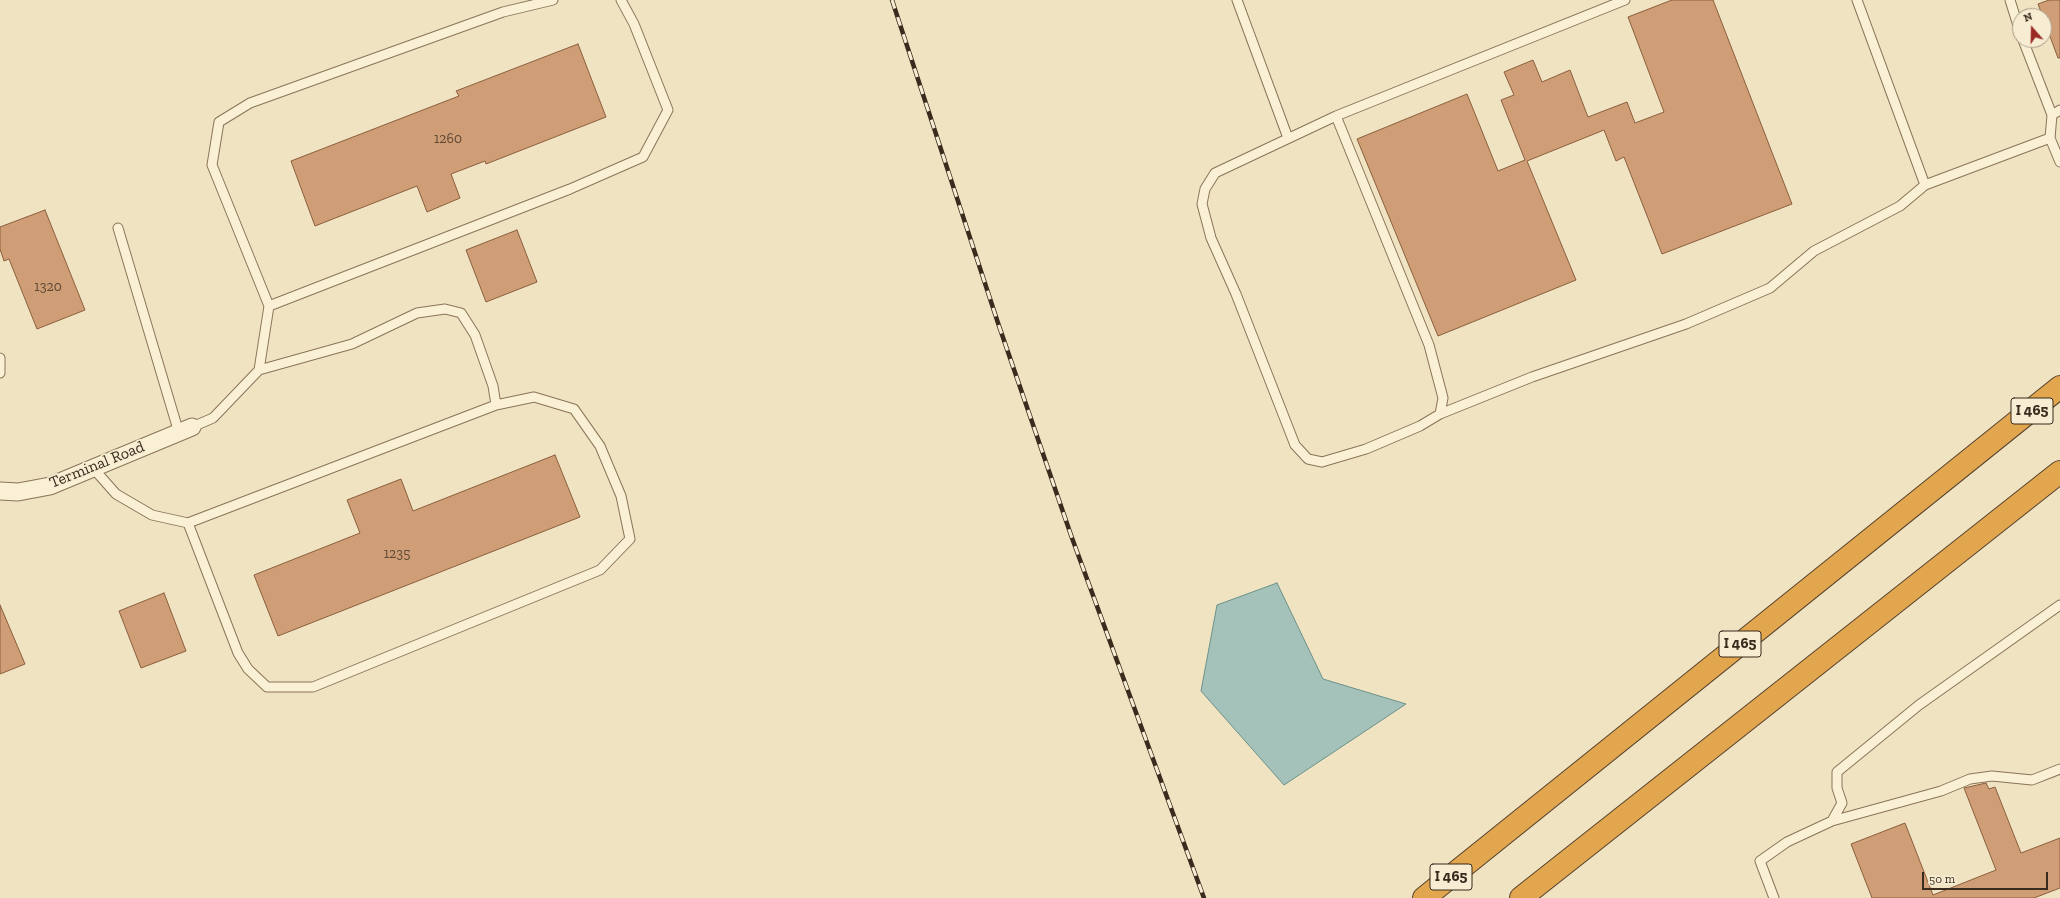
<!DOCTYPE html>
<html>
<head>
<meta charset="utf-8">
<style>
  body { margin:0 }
  #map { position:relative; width:2060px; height:898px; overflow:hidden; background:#efe3c2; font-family:"Zilla Slab",serif }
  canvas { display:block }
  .north { position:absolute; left:2012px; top:8px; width:40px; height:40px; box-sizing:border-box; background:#f7edd2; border:1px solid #ab9f8a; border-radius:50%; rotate:340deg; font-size:11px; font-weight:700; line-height:16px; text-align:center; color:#392b1d }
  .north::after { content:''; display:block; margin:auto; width:14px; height:18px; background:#9b2926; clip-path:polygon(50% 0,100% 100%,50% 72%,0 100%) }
  .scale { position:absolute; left:1922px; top:872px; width:126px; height:18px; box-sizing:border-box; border:2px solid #392b1d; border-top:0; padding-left:5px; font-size:12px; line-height:14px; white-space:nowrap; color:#392b1d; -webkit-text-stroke:3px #f7edd2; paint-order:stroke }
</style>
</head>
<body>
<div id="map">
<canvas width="2060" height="898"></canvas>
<div class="north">N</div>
<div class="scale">50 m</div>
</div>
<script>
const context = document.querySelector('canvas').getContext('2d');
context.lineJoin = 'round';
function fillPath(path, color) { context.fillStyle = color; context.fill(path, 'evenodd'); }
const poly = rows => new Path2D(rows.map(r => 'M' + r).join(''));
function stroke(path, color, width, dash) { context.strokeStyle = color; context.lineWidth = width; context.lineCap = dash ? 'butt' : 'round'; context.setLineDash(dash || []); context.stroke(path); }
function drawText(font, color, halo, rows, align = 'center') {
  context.font = font + ' "Zilla Slab",serif'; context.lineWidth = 3.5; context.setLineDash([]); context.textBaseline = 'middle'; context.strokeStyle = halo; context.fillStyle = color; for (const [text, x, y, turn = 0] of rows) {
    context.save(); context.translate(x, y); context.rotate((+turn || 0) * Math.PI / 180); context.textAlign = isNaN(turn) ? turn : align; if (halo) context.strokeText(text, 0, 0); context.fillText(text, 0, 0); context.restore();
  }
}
const water = poly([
  [1277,583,1323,679,1406,704,1284,785,1201,691,1217,605,1277,583]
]);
fillPath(water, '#a4c2ba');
stroke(water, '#6b9088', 1);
const building = poly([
  [1672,0,1713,0,1792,204,1662,254,1624,157,1616,161,1604,130,1527,161,1576,280,1438,336,1357,139,1467,94,1498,171,1525,160,1501,100,1514,95,1504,72,1533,60,1542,82,1570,70,1588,117,1627,102,1635,123,1664,112,1628,17,1672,0],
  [2049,0,2060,0,2060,58,2058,58,2038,4,2049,0],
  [578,44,606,117,486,164,485,161,451,174,460,198,427,212,417,186,315,226,291,161,459,96,456,91,578,44],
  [45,210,85,310,37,329,9,259,4,261,0,249,0,227,45,210],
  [517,230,537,282,486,302,466,250,517,230],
  [555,455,580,517,278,636,254,575,360,533,347,500,401,479,413,511,555,455],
  [164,593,186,651,141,668,119,611,164,593],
  [0,605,25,664,0,674,0,605],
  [1986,783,1989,789,1995,787,2021,853,2060,838,2060,888,2034,898,1872,898,1851,844,1905,823,1933,895,1996,870,1964,788,1986,783]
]);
fillPath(building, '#cf9e76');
stroke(building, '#8a5e3d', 1);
const lane = poly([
  [1237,0,1288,138],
  [1857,0,1925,185,2050,138,2052,115,2060,110],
  [2010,0,2020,32],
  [2023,40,2052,115],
  [1336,116,1429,345,1443,398,1440,414,1420,426,1366,449,1322,462,1308,459,1295,445,1236,294,1211,238,1202,204,1205,189,1215,173,1336,116,1625,0],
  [2050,138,2060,162],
  [118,228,179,433],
  [269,306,570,189,643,157,668,110,634,24,621,0],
  [0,358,0,373],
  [1440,414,1532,377,1686,324,1770,288,1814,251,1900,206,1925,185],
  [192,427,213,418,259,370,269,306,212,165,219,122,250,103,503,12,553,0],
  [93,468,116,494,152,515,188,523,496,405,493,386,475,335,461,313,445,309,417,313,352,344,259,370],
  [188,523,238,653,248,669,267,687,313,687,600,570,630,539,621,496,600,446,574,409,534,397,496,405],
  [1832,821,1941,791,1970,779,1992,776,2032,780,2060,769],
  [1774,898,1760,861,1787,842,1832,821,1842,803,1837,788,1837,772,1919,705,2060,605]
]);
const street = poly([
  [0,491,18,492,50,486,192,427]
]);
const highway = poly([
  [1424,898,2060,387],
  [1521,898,2060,472]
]);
stroke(lane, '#8a7458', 11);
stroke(street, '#8a7458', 19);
stroke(highway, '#57422d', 24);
stroke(lane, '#faf0d5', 9);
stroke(street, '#faf0d5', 17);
stroke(highway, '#e2a64f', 22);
const rail = poly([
  [892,0,998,323,1072,538,1204,898]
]);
stroke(rail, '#392b1d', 4.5);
stroke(rail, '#f7edd2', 3, [9]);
drawText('14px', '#5e4833', null, [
  ["1260",448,139],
  ["1320",48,287],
  ["1235",397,554]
]);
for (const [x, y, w] of [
  [2032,411,42],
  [1740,644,42],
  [1451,877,42]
]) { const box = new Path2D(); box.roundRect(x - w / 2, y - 13, w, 26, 3); context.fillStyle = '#f7edd2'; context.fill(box); stroke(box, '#392b1d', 1); }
drawText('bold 15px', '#392b1d', null, [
  ["I 465",2032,411],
  ["I 465",1740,644],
  ["I 465",1451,877]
]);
drawText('16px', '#392b1d', '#f7edd2', [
  ["Terminal Road",97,465,-22]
]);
</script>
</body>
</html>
